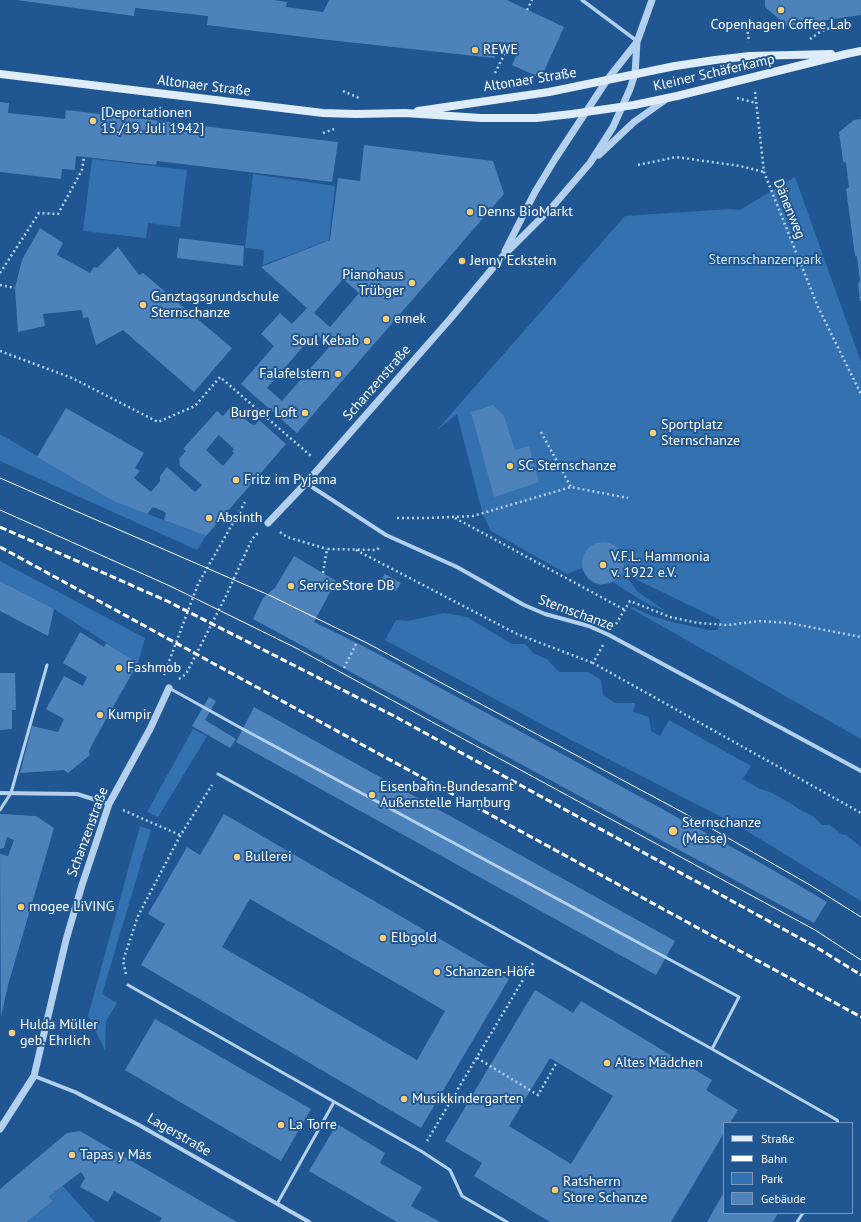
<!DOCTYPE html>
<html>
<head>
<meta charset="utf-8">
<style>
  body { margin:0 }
  #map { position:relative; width:861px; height:1222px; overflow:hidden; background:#205793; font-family:"PT Sans",sans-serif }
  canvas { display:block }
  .legend { position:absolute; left:723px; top:1122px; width:130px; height:92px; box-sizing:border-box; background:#205793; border:1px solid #799abe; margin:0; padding:5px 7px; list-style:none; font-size:12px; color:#fff }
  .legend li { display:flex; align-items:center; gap:8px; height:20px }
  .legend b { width:20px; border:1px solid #799abe }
</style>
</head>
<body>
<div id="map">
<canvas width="861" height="1222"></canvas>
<ul class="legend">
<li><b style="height:5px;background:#dfecfa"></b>Straße</li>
<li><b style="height:5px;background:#fff"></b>Bahn</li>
<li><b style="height:11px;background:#3471b0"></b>Park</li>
<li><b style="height:11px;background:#4d82bb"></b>Gebäude</li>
</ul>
</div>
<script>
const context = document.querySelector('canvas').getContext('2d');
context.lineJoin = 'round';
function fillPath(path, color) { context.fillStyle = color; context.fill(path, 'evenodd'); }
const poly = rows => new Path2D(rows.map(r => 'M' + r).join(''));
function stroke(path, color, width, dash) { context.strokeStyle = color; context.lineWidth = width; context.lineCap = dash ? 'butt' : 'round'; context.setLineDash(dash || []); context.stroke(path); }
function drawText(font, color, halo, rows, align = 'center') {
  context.font = font + ' "PT Sans",sans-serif'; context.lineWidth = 4; context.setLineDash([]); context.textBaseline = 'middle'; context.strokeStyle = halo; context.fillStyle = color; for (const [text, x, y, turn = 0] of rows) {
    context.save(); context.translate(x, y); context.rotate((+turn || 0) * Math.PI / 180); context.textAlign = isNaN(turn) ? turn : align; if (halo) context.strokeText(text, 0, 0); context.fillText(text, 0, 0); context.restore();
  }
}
fillPath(poly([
  [92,159,187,170,180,227,148,223,146,238,83,231],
  [253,174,335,186,329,240,263,265,264,250,245,248],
  [795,177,861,362,861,739,630,608,632,607,649,615,672,622,708,630,718,630,720,620,623,573,638,592,667,612,644,602,613,582,600,585,594,583,588,579,582,568,567,574,491,531,483,515,457,414,436,431,625,216,730,209,740,210],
  [0,434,113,501,206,536,197,550,0,461],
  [0,561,145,638,138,663,54,609,0,581],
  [444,613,467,617,512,644,525,644,534,654,547,659,559,672,588,672,601,680,603,695,615,703,635,703,633,712,649,717,651,731,660,736,669,720,751,766,743,779,760,789,770,792,790,803,802,811,813,816,822,825,830,825,841,834,846,835,861,847,861,901,739,826,573,741,385,640,396,620,408,621],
  [193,729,207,736,158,817,147,812],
  [140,826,151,830,102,994,117,1003,106,1021,105,1050,88,1016],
  [62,1185,95,1222,27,1222,53,1201,49,1196]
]), '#3471b0');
fillPath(poly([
  [16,0,273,0,287,2,286,7,323,12,329,0,507,0,564,27,541,78,512,65,517,54,498,45,495,50,497,54,494,58,320,39,207,25,208,16,135,8,134,16],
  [765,0,861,0,861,15,787,26,765,7],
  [0,102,9,103,8,113,65,119,66,110,338,142,332,182,190,165,157,161,156,165,76,156,75,170,62,169,61,179,0,172],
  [861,119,861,301,860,301,858,284,860,281,857,257,855,256,846,189,849,187,846,163,843,161,839,132,854,120],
  [364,145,493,161,504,194,297,433,241,384,274,346,261,334,280,313,292,324,307,308,261,267,330,240,338,178,360,181],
  [343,279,359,293,330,327,314,313],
  [315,333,330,346,282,401,267,388],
  [40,228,63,243,57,255,90,273,94,267,97,268,118,247,139,275,143,273,232,348,194,392,123,330,96,345,88,317,83,318,82,310,43,314,45,326,18,332,15,288,22,260],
  [179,238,244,246,243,266,177,258],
  [493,405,504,416,515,450,529,446,539,482,494,497,471,412],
  [231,407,251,424,255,425,259,420,286,444,206,536,164,520,166,513,163,511,153,507,147,514,113,501,37,457,66,408,144,453,135,468,140,471,134,478,151,492,160,481,160,476,167,467,195,492,202,485,180,466,179,459,186,451,183,449,217,411,223,416],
  [219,435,234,449,232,451,234,453,223,466,206,450],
  '582 563a21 21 0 1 1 42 0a21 21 0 1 1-42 0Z',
  [294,556,336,581,314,622,365,647,584,766,766,866,827,902,814,923,253,619,263,598,275,588],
  [385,574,401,583,396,591,380,582],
  [0,581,54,609,48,636,0,611],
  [80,632,104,647,106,643,138,663,96,737,89,751,90,755,68,773,64,770,20,773,32,726,58,732,64,719,46,709,64,676,83,686,87,677,63,663],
  [0,673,15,673,16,710,12,710,12,729,0,730],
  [209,697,216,701,205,720,236,739,230,748,192,726],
  [254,707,675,941,656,975,236,742],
  [0,814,36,816,54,828,8,985,1,1017,0,854,8,856,14,840,7,837,4,848,0,849],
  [224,814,509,979,421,1128,141,965,165,924,148,914,187,847,200,855],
  [250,899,445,1011,417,1060,222,947],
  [535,990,573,1013,581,1001,712,1080,706,1090,738,1110,730,1123,724,1123,724,1133,671,1222,550,1222,474,1176,482,1163,445,1141],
  [550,1058,613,1096,571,1164,509,1126],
  [155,1019,311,1109,281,1161,125,1070],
  [337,1124,385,1153,380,1163,422,1187,411,1206,440,1222,397,1222,309,1171],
  [80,1131,180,1189,237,1222,160,1222,162,1218,114,1191,108,1202,80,1187,85,1178,81,1172,49,1196,53,1201,27,1222,0,1222,0,1189,67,1133],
  [724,1192,724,1213,778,1213,773,1222,707,1222]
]), '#4d82bb');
stroke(poly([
  [527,10,532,0],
  [747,27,749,42],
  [810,39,820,32,837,25],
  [495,73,507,49],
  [343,91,359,98],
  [755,92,764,172,818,307,861,394],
  [737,98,756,103],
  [323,133,334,129],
  [638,165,676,157,740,166,764,172],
  [0,273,39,213,58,214,82,170,84,157],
  [0,285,15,288],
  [0,351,72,378,158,422,195,406,220,377,311,456],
  [541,432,571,487],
  [397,518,429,518,473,516,571,487,628,498],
  [455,518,625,610],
  [280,532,287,537,327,549],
  [356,550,517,634,593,663],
  [323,573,327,549,377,550,380,546],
  [616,624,630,601,670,617,698,623,728,625,759,621,789,623,861,637],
  [603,645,593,663,861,813],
  [344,668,356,644],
  [164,675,198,584,245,502],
  [179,679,186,674,226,596,252,539,258,533],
  [123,810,180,835],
  [126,974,123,961,138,916,180,836,212,785],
  [477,1058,538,1095,557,1062],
  [427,1141,533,963]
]), '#b3d0ee', 2.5, [2, 3]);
stroke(poly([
  [169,688,241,728,739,997,712,1049],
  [218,774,712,1049,837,1120,838,1123],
  [0,810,11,793,47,665],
  [128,985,421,1151,450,1170,462,1196,507,1222],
  [277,1204,334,1102],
  [797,1222,803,1213]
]), '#b3d0ee', 3);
stroke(poly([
  [582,0,637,41]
]), '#b3d0ee', 3.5);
stroke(poly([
  [306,483,386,535,457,567,524,605,545,614,589,626,609,635,861,771],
  [0,793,77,794,109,804],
  [34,1076,75,1092,139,1125,309,1222]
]), '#b3d0ee', 4);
stroke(poly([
  [599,155,634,122,665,100],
  [505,251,535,192,555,159,607,80,637,42],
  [268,523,306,483,451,318,502,257,553,206,590,163,613,127,630,89,635,74,637,42,652,0],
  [0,1129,34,1076,66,940,82,885,109,804,150,729,169,688]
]), '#b3d0ee', 7);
stroke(poly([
  [0,74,323,113,356,114,405,113,481,118,536,118,572,114,634,105,677,96,846,54,861,51],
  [418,111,549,92,675,66,715,60,750,56,831,54]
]), '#dfecfa', 8);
stroke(poly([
  [0,478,271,596,367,643,695,819,810,885,861,917],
  [0,510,170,586,296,648,815,930,861,960]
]), '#fff', 1);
stroke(poly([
  [0,527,167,601,394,716,816,947,861,975],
  [0,547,861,1017]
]), '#fff', 3, [7, 3]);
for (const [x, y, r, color] of [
  [781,10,4,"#face74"],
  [475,50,4,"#face74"],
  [93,121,4,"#face74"],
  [470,212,4,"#face74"],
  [462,261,4,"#face74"],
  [412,283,4,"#face74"],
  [143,305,4,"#face74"],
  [386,319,4,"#face74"],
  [367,341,4,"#face74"],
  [338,374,4,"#face74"],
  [305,413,4,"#face74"],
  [653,433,4,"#face74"],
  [510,466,4,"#face74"],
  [236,480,4,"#face74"],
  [209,518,4,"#face74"],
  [603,565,4,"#face74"],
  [291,586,4,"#face74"],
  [119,668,4,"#face74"],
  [100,715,4,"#face74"],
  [372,795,4,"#face74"],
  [673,831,5,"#face74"],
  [237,857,4,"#face74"],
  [21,907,4,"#face74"],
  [383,938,4,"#face74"],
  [437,972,4,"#face74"],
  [12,1033,4,"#face74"],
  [607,1063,4,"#face74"],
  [404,1099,4,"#face74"],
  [281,1125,4,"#face74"],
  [72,1155,4,"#face74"],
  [555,1190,4,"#face74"]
]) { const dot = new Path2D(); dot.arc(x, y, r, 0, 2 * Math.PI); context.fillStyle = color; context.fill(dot); stroke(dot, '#205793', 1.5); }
drawText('14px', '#fff', '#205793', [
  ["Copenhagen Coffee Lab",781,25,"center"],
  ["REWE",483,50],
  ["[Deportationen",101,113],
  ["15./19. Juli 1942]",101,129],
  ["Denns BioMarkt",478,212],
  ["Jenny Eckstein",470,261],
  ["Pianohaus",404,275,"right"],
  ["Trübger",404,291,"right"],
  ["Ganztagsgrundschule",151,297],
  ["Sternschanze",151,313],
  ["emek",394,319],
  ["Soul Kebab",359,341,"right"],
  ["Falafelstern",330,374,"right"],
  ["Burger Loft",297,413,"right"],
  ["Sportplatz",661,425],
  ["Sternschanze",661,441],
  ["SC Sternschanze",518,466],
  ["Fritz im Pyjama",244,480],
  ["Absinth",217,518],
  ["V.F.L. Hammonia",611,557],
  ["v. 1922 e.V.",611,573],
  ["ServiceStore DB",299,586],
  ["Fashmob",127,668],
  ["Kumpir",108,715],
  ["Eisenbahn-Bundesamt",380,787],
  ["Außenstelle Hamburg",380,803],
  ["Sternschanze",682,823],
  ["(Messe)",682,839],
  ["Bullerei",245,857],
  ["mogee LiVING",29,907],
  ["Elbgold",391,938],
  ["Schanzen-Höfe",445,972],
  ["Hulda Müller",20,1025],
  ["geb. Ehrlich",20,1041],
  ["Altes Mädchen",615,1063],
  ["Musikkindergarten",412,1099],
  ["La Torre",289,1125],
  ["Tapas y Más",80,1155],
  ["Ratsherrn",563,1182],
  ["Store Schanze",563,1198]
], 'left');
drawText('14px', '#fff', '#205793', [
  ["Kleiner Schäferkamp",714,73,-13],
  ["Altonaer Straße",530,80,-9],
  ["Altonaer Straße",204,86,7],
  ["Dänenweg",789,209,68],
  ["Schanzenstraße",377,383,-49],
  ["Sternschanze",576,613,20],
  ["Schanzenstraße",88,832,-70],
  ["Lagerstraße",179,1135,30]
]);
drawText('14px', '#d8e9fa', '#205793', [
  ["Sternschanzenpark",765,260]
]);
</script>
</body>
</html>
